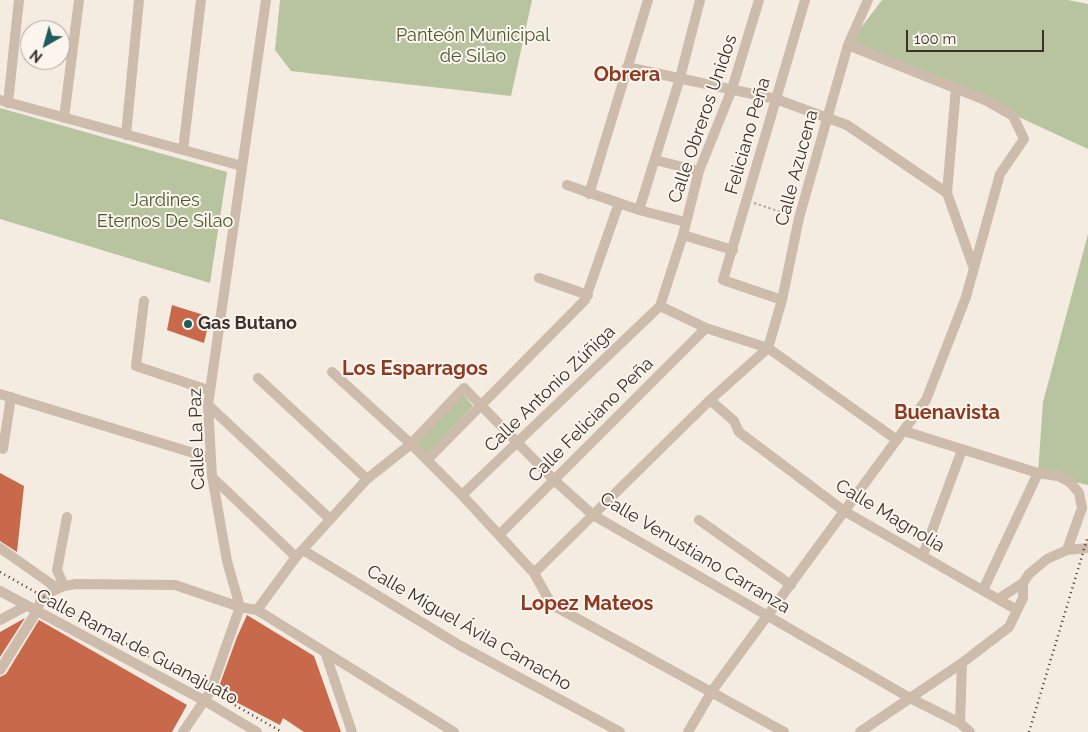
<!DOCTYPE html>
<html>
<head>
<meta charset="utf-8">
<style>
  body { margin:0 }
  #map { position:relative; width:1088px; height:732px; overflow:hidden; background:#f4ebe1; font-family:Raleway,sans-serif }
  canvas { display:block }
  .north { position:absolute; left:20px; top:20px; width:50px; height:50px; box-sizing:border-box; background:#fbf5ee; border:1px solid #aea6a0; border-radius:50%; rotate:218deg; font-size:14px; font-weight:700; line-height:20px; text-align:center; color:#3b302b }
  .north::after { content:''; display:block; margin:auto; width:18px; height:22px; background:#1f5a5e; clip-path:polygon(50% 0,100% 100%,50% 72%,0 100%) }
  .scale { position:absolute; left:906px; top:30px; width:138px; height:22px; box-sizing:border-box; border:2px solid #3b302b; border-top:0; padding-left:6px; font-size:15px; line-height:18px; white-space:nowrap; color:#3b302b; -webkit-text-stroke:4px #fbf5ee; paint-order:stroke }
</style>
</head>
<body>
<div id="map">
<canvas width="1088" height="732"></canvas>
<div class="north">N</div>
<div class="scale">100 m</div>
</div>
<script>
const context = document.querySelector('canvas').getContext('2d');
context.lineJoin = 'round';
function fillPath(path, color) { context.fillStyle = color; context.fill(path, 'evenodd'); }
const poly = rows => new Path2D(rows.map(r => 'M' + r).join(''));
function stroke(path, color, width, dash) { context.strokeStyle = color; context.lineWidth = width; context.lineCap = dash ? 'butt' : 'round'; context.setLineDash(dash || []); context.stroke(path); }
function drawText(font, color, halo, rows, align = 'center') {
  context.font = font + ' Raleway,sans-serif'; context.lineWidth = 4; context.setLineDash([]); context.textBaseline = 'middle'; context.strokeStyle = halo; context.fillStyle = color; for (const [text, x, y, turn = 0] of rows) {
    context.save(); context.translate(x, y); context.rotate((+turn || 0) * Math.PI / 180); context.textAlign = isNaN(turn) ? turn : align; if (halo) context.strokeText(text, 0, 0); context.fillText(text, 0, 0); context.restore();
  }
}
fillPath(poly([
  [280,0,532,0,511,96,291,71,275,50],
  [882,0,1068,0,1088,4,1088,149,956,88,848,45],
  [0,108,227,172,210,283,0,219],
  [1088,234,1088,485,1038,473,1043,402],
  [462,393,473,406,427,455,416,443]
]), '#b8c4a0');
fillPath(poly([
  [172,305,210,317,204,343,167,330],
  [0,473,24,486,17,552,0,541],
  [247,615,314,656,341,732,304,732,283,718,280,725,217,692,237,637],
  [25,618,0,657,0,632],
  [39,620,187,705,172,732,0,732,0,677,6,674]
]), '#c8694b');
stroke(poly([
  [754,203,790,215]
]), '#b9a596', 2, [2.5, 2.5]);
stroke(poly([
  [627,67,776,99,847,125,947,193,973,266],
  [0,100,242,166],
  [8,103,19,0],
  [64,118,79,0],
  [126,135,139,0],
  [183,150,201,0],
  [655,160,699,171],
  [567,185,639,210,685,222],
  [947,193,956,88],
  [589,194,648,0],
  [639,210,680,78,700,0],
  [683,235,733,250],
  [539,278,588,295],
  [782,300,723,280,805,0],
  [144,301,136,366,208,390],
  [660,306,706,328,768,348,897,440],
  [332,372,411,444,462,495,534,573,549,600,556,607,784,732],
  [258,378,367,479],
  [0,394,210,458],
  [710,400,734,421,739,432,844,511,1017,610],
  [208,405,330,519],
  [904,431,1038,473,1058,476,1070,482,1079,493,1082,508,1067,550],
  [3,449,11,397],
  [427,460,585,300,619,203],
  [212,477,296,557],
  [462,495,660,306,683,235,699,171,732,89,759,0],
  [699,520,791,585],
  [499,535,706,328],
  [0,548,57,588],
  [303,550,459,645,620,732],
  [923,555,962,450],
  [534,573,710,400,768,348,782,300,799,218,827,119,848,45,868,0],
  [64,586,57,570,67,517],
  [983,590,1038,473],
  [0,591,205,701,257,732],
  [998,599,1023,583],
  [257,610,296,557,367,479,411,444,464,388,554,480,593,515,910,698,960,723,970,732],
  [0,620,26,606],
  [326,655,352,732],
  [0,670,37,611,42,596,64,586,76,584,175,585,240,607,227,561,212,476,208,405,266,0],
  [960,723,962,663],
  [183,732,210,692,240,607,257,610,454,732],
  [688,732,712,691,926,400,966,297,1000,174,1024,139,1013,116,985,100,848,45],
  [860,732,962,663,1009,627,1023,598,1023,583,1029,574,1047,559,1067,550,1088,548]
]), '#cdbbac', 10);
stroke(poly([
  [0,572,282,732],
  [1029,732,1088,536]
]), '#3b302b', 2.5, [1, 4]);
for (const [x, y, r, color] of [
  [188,324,5,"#1f5a5e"]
]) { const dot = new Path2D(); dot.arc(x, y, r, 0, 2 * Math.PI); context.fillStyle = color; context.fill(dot); stroke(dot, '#fbf5ee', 2); }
drawText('18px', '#4a5a2e', '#fbf5ee', [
  ["Panteón Municipal",473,36],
  ["de Silao",473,57],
  ["Jardines",165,201],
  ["Eternos De Silao",165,222]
]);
drawText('18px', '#3b302b', '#fbf5ee', [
  ["Calle Obreros Unidos",703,119,-71],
  ["Feliciano Peña",748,136,-74],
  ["Calle Azucena",797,168,-75],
  ["Calle Antonio Zúñiga",550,389,-44],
  ["Calle Feliciano Peña",591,420,-45],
  ["Calle La Paz",197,439,-92],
  ["Calle Magnolia",890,516,31],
  ["Calle Venustiano Carranza",695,553,31],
  ["Calle Miguel Ávila Camacho",469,628,30],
  ["Calle Ramal de Guanajuato",137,647,28]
]);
drawText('bold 18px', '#3b302b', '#fbf5ee', [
  ["Gas Butano",198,324]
], 'left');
drawText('bold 20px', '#8c3b22', '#fbf5ee', [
  ["Obrera",627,75],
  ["Los Esparragos",415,369],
  ["Buenavista",947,413],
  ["Lopez Mateos",587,604]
]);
</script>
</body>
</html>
